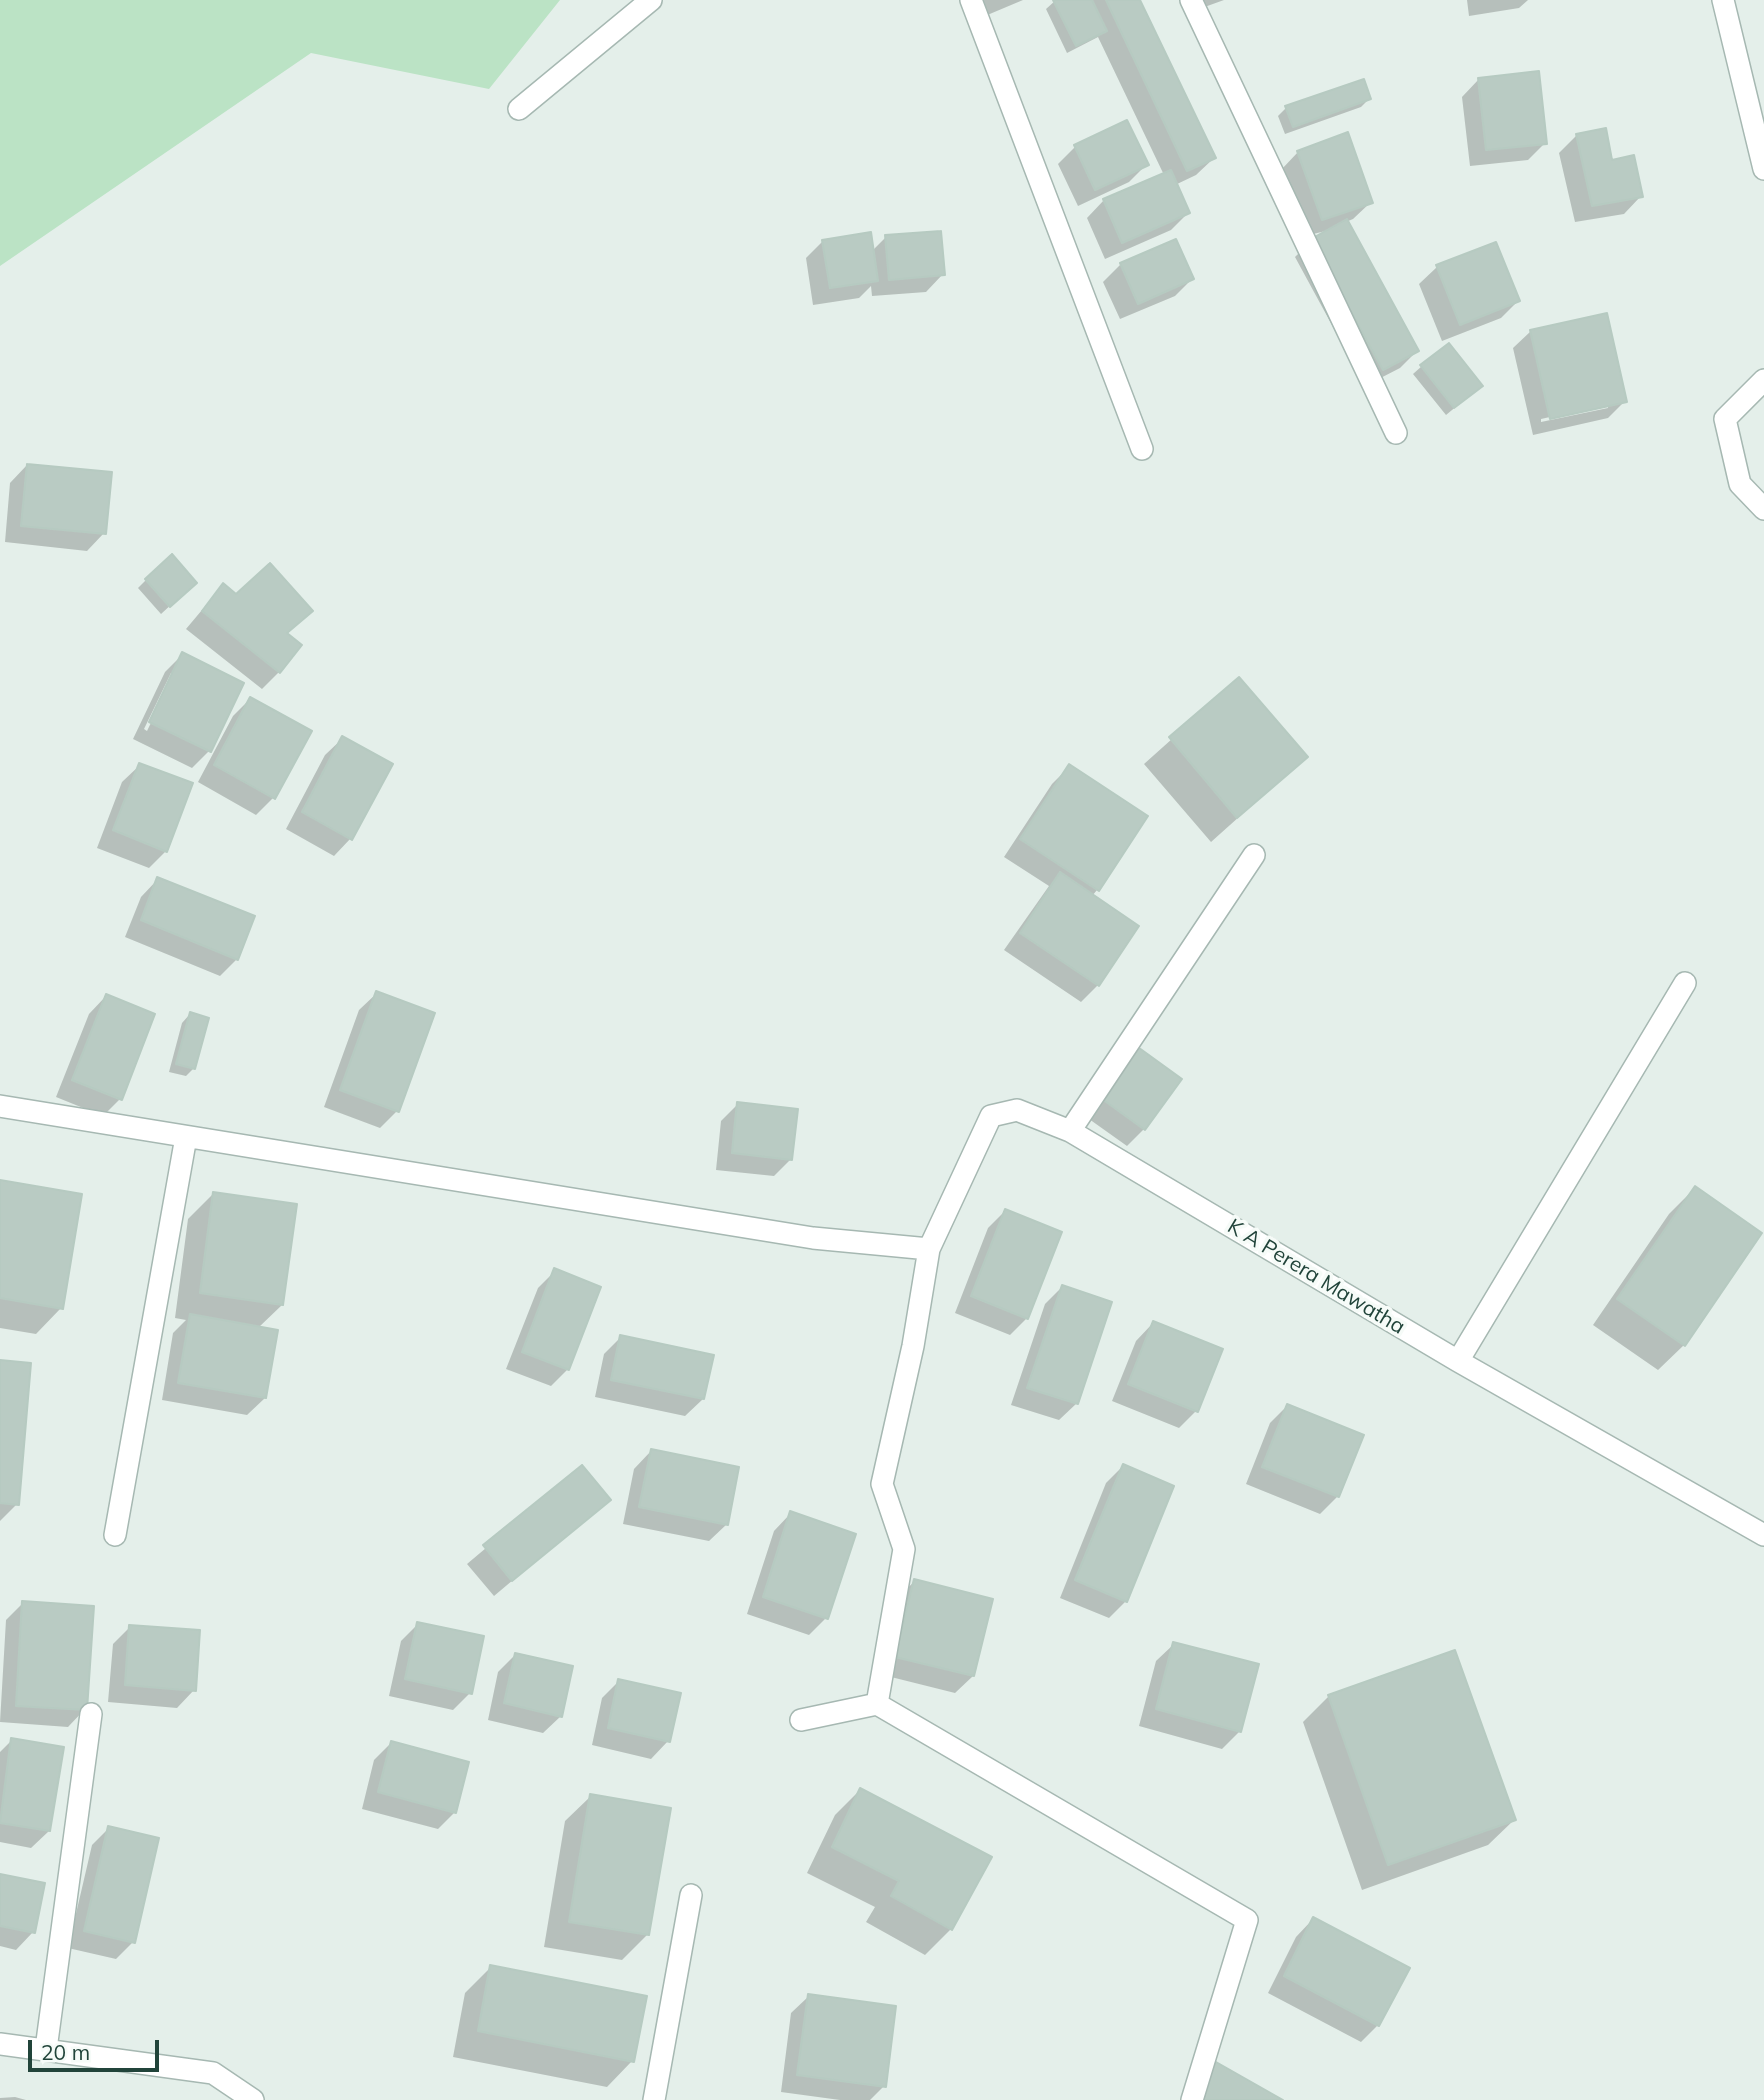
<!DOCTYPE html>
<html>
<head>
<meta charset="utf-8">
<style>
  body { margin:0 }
  #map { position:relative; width:1764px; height:2100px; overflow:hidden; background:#e4efea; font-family:Mulish,sans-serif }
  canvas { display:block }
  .scale { position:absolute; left:28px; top:2040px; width:131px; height:32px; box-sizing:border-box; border:4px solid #21443a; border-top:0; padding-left:9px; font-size:21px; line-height:24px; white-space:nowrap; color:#21443a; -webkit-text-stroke:5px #f6fbf8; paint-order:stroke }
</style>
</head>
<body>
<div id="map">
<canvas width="1764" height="2100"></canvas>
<div class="scale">20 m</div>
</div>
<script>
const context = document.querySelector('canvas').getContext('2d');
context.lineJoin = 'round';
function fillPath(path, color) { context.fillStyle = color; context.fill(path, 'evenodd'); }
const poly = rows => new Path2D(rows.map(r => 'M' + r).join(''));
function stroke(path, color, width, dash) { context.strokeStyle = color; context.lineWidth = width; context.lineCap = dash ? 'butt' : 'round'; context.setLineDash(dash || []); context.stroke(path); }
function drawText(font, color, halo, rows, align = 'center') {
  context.font = font + ' Mulish,sans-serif'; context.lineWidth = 7; context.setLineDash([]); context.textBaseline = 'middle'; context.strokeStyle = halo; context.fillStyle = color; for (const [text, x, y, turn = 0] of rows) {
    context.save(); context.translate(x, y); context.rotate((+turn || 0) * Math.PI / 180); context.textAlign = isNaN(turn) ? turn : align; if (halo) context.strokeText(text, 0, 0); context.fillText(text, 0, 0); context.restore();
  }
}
fillPath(poly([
  [0,0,560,0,489,89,311,53,0,266]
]), '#bbe3c5');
fillPath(poly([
  [978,0,1023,0,985,16],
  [1138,0,1214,158,1196,175,1175,185,1188,213,1171,230,1105,259,1087,218,1104,200,1164,175,1098,37,1067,53,1046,9,1056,0],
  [1196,0,1224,0,1199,9],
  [1467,0,1528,0,1519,8,1469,16],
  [1479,79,1545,143,1528,160,1470,166,1462,97],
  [1369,99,1361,107,1285,134,1278,116,1286,108],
  [1604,130,1611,162,1641,196,1624,214,1575,222,1559,153,1576,136],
  [1075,147,1146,165,1129,182,1078,206,1058,164],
  [1298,152,1371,202,1353,219,1346,222,1417,351,1400,368,1365,386,1295,257,1312,240,1334,229,1305,236,1281,170],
  [886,237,943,274,926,292,872,296,871,286,859,298,813,305,806,258,823,241,872,251],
  [1175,241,1192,279,1175,296,1120,319,1103,282,1121,264],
  [1495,244,1518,301,1501,318,1442,341,1419,284,1437,267],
  [1531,331,1625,401,1608,418,1533,435,1513,348],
  [1608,404,1608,408,1541,422,1541,419],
  [1422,366,1481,386,1446,415,1413,374],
  [27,465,104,533,87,551,5,542,10,483],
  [146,580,186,591,161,614,138,588],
  [223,585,236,596,310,611,286,635,279,672,262,689,186,629],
  [183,654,209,751,192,768,133,739,165,672],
  [171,673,175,673,147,731,144,729],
  [1239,679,1306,757,1211,842,1144,764],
  [250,699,273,798,256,815,198,782,233,716],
  [343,738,351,838,334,856,286,829,325,755],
  [140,765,166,851,149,868,97,848,122,782],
  [1069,767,1097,890,1092,896,1098,985,1081,1002,1004,950,1049,886,1004,857,1052,784],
  [158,879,237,959,220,976,125,937,141,897],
  [377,993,397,1111,380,1128,324,1107,359,1010],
  [106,996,120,1099,103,1116,56,1097,89,1014],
  [190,1014,194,1068,186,1076,169,1072,182,1023],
  [1118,1064,1144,1129,1127,1146,1082,1114],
  [738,1104,791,1159,774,1176,716,1170,721,1121],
  [0,1182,61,1308,36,1334,0,1328],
  [1695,1188,1684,1345,1658,1370,1593,1325,1669,1214],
  [214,1193,282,1305,258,1328,265,1398,247,1415,162,1400,173,1333,186,1320,175,1318,188,1219],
  [1005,1211,1027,1318,1010,1335,955,1313,988,1228],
  [555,1271,568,1369,551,1386,506,1369,538,1288],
  [1062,1287,1077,1403,1059,1420,1011,1405,1045,1304],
  [1153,1323,1196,1411,1179,1428,1112,1401,1136,1341],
  [621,1337,703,1399,685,1416,595,1397,604,1354],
  [0,1362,17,1504,0,1521],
  [1287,1406,1338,1496,1320,1514,1246,1484,1270,1423],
  [651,1451,727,1524,709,1541,623,1524,634,1469],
  [1123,1466,1126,1601,1109,1618,1060,1598,1106,1483],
  [582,1467,608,1500,494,1596,467,1564],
  [791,1513,826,1618,809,1635,747,1614,774,1531],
  [915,1581,973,1676,955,1693,879,1674,897,1598],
  [23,1603,85,1709,68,1727,0,1722,6,1620],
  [418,1624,470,1693,453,1710,389,1696,401,1641],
  [130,1627,194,1690,177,1708,108,1702,113,1644],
  [1174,1644,1240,1731,1222,1749,1139,1726,1156,1661],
  [516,1654,561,1716,543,1733,488,1720,498,1672],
  [619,1681,668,1741,651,1759,592,1745,602,1698],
  [1329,1696,1514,1820,1488,1845,1362,1890,1303,1722],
  [12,1740,49,1831,31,1848,0,1842,0,1752],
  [391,1743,455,1812,438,1829,362,1809,374,1760],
  [860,1790,951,1929,925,1955,866,1922,875,1907,807,1873,835,1815],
  [591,1796,648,1934,622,1960,544,1947,565,1821],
  [109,1828,133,1942,116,1959,68,1948,92,1845],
  [0,1876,33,1932,16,1950,0,1946],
  [1313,1919,1378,2025,1361,2042,1268,1993,1296,1937],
  [491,1967,632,2061,607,2087,453,2057,465,1993],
  [809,1996,884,2086,870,2100,840,2100,781,2092,791,2013],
  [15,2097,26,2100,0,2100,0,2098]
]), '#0003');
const building = poly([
  [1053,0,1092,0,1107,31,1076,46,1053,0],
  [1106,0,1140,0,1216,158,1187,171,1106,0],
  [1539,71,1547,144,1486,150,1478,78,1539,71],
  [1364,79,1371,99,1293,127,1285,106,1364,79],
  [1127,120,1149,165,1095,190,1074,145,1127,120],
  [1606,128,1612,160,1634,155,1643,197,1592,206,1576,134,1606,128],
  [1348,132,1373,203,1322,220,1297,151,1348,132],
  [1171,170,1190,213,1122,243,1103,199,1171,170],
  [1347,219,1419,351,1383,370,1311,239,1347,219],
  [941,231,945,275,889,280,885,235,941,231],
  [871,232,878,281,830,288,822,240,871,232],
  [1176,239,1194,279,1138,304,1120,263,1176,239],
  [1496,242,1520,301,1460,325,1436,265,1496,242],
  [1607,313,1627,402,1550,419,1530,330,1607,313],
  [1449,343,1483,386,1454,408,1420,365,1449,343],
  [27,464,112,472,106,534,21,526,27,464],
  [172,554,197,583,170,607,145,579,172,554],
  [270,563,313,611,287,633,302,645,280,673,202,611,223,583,236,594,270,563],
  [182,652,244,683,211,752,149,722,182,652],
  [1239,677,1308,757,1237,818,1169,737,1239,677],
  [250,697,312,731,275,799,214,765,250,697],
  [342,736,393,764,352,840,302,812,342,736],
  [139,763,193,783,167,852,113,830,139,763],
  [1069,764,1148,816,1099,891,1020,839,1069,764],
  [1060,872,1139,926,1099,986,1020,933,1060,872],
  [157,877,255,916,238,960,141,920,157,877],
  [376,991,435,1013,399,1112,340,1090,376,991],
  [106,994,155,1014,122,1100,72,1080,106,994],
  [190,1012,209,1018,195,1069,176,1064,190,1012],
  [1135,1045,1182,1079,1145,1130,1098,1096,1135,1045],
  [737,1102,798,1109,792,1160,732,1153,737,1102],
  [0,1180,82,1194,63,1309,0,1298,0,1180],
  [1695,1186,1762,1233,1685,1346,1617,1299,1695,1186],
  [213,1192,297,1204,283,1305,200,1293,213,1192],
  [1005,1209,1062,1232,1028,1319,971,1296,1005,1209],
  [554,1268,601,1287,569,1370,522,1352,554,1268],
  [1062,1285,1112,1302,1078,1404,1027,1388,1062,1285],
  [190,1314,278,1330,266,1398,178,1383,190,1314],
  [1153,1321,1223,1349,1198,1412,1128,1384,1153,1321],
  [620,1335,714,1355,704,1399,611,1380,620,1335],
  [0,1360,31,1363,19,1505,0,1503,0,1360],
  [1287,1404,1364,1435,1339,1497,1262,1467,1287,1404],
  [651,1449,739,1467,728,1525,639,1507,651,1449],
  [1123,1464,1174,1486,1127,1602,1075,1580,1123,1464],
  [582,1465,611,1500,512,1581,483,1545,582,1465],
  [790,1511,856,1534,828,1619,763,1597,790,1511],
  [914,1579,993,1599,974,1676,895,1657,914,1579],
  [22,1601,94,1606,87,1710,16,1706,22,1601],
  [417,1622,484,1636,472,1694,405,1679,417,1622],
  [129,1625,200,1630,196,1691,125,1685,129,1625],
  [1173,1642,1259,1664,1241,1732,1156,1709,1173,1642],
  [1455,1650,1516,1820,1388,1865,1328,1695,1455,1650],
  [515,1653,573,1666,562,1717,504,1703,515,1653],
  [618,1679,681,1693,670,1742,608,1728,618,1679],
  [11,1738,64,1747,50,1831,0,1823,11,1738],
  [391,1741,469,1762,456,1813,378,1792,391,1741],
  [860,1788,992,1857,952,1930,891,1896,899,1881,832,1847,860,1788],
  [590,1794,671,1808,649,1935,569,1922,590,1794],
  [108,1826,159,1838,135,1943,84,1931,108,1826],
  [0,1874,45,1883,35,1933,0,1926,0,1874],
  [1313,1917,1410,1968,1379,2026,1284,1976,1313,1917],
  [490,1965,647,1996,634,2062,478,2031,490,1965],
  [808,1994,896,2006,886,2087,797,2075,808,1994],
  [1216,2062,1283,2100,1194,2100,1216,2062]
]);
fillPath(building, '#b9cbc3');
stroke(building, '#b6cac1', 2);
const street = poly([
  [971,0,1142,449],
  [1191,0,1396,433],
  [1723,0,1764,169],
  [519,109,651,0],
  [1764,380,1725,419,1740,484,1764,509],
  [0,1106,813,1238,929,1249],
  [1070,1131,1254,855],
  [1458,1361,1685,983],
  [115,1535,186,1137],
  [877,1704,1247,1920,1192,2100],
  [801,1720,877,1704,904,1549,882,1484,913,1346,929,1249,991,1116,1017,1110,1070,1131,1458,1361,1764,1535],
  [0,2044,213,2073,253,2100],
  [46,2049,91,1714],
  [654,2100,691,1895]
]);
stroke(street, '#a6b8b2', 24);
stroke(street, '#fff', 21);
drawText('21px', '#21443a', '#f6fbf8', [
  ["K A Perera Mawatha",1316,1277,31]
]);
</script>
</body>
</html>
